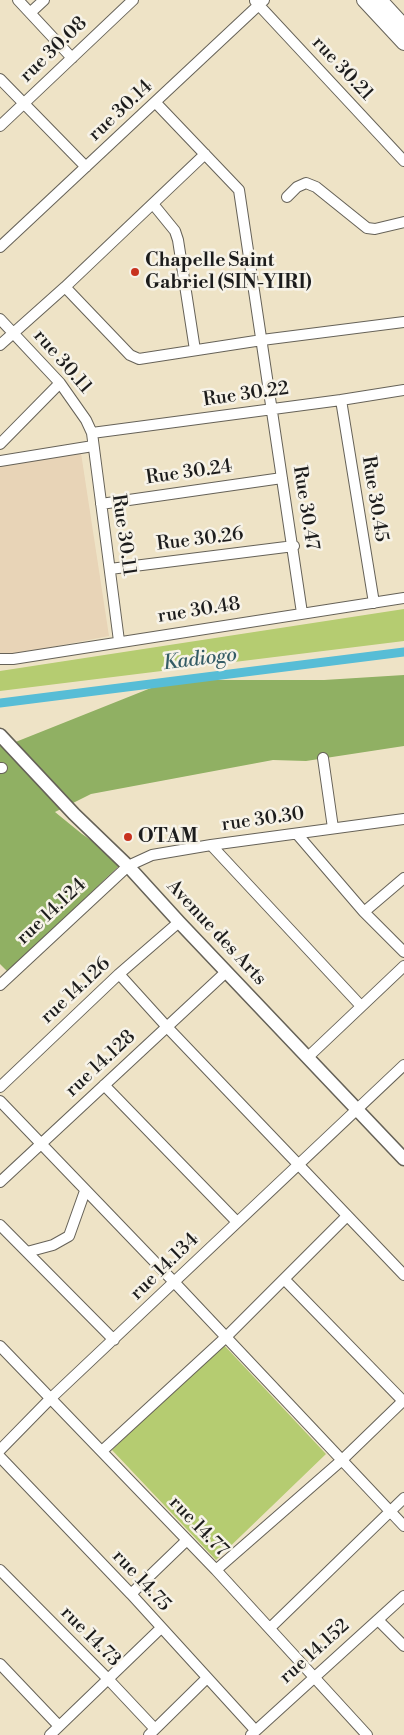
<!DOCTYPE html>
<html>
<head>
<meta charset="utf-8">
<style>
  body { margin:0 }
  canvas { display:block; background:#eee3c6 }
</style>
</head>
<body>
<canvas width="404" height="1735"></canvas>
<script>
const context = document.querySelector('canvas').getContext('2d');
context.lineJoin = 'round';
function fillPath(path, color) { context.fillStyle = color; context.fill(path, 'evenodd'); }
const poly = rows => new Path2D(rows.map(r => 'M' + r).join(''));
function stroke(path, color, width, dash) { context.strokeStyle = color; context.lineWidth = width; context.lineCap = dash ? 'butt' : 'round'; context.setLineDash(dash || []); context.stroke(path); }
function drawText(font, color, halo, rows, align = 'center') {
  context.font = font + ' "Libre Bodoni",serif'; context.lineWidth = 5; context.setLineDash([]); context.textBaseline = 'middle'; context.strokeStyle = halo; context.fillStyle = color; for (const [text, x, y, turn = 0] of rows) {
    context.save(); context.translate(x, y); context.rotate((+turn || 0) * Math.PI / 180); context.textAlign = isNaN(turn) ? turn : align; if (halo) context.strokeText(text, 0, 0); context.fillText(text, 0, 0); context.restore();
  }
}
fillPath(poly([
  [81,453,109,636,0,657,0,464]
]), '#e8d4b7');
fillPath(poly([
  [404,609,404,641,0,691,0,671],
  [223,1344,326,1454,216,1560,112,1450]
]), '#b5cc71');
fillPath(poly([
  [404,675,404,746,306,761,273,760,91,794,55,812,82,834,123,862,8,972,0,964,0,746,8,745,171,680,324,680]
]), '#90b063');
stroke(poly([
  [0,703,404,652]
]), '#57bdd6', 9);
const minor = poly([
  [18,0,72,58],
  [255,1,404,161],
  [30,13,44,0],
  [0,79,86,167],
  [155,102,239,190,302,613],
  [0,126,133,0],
  [287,197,297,187,306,183,316,187,367,228,375,229,404,222],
  [153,204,175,231,178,240,195,350],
  [0,247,264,0],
  [65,287,130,355,139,359,262,340,404,322],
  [0,319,60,383,86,420,92,433,119,641],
  [0,345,65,287,205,154],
  [341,400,374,603],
  [92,433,341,400,404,390],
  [0,444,60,383],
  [0,461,93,446],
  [101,504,282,478],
  [110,569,294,546],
  [0,659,13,659,404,598],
  [323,758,333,828],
  [0,768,2,768],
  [297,834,364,912,404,952],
  [211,845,361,1006],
  [364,912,404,878],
  [119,974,167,1027,404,1275],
  [0,985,128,866,152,855,211,845,404,819],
  [308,1057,404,966],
  [104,1085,237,1222],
  [0,1087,119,974,179,922],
  [0,1101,175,1283,404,1526],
  [0,1182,226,972],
  [0,1225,114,1340],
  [27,1252,53,1245,69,1236,85,1191],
  [285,1280,403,1401],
  [0,1346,216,1570,367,1735],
  [0,1450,50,1399,404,1065],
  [102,1451,225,1338,347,1216],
  [0,1457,131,1594,255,1730],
  [0,1570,108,1679,155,1729],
  [216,1570,342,1460,404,1400],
  [131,1594,187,1540],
  [378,1620,404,1646],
  [270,1628,404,1498],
  [0,1664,59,1726],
  [50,1735,161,1628],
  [149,1735,207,1678],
  [251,1735,404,1596]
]);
const tertiary = poly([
  [0,735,74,814,128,866,179,922,404,1159]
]);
const secondary = poly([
  [364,0,404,43],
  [380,0,404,26]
]);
stroke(minor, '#666258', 12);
stroke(tertiary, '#666258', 15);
stroke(secondary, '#666258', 16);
stroke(minor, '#fff', 10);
stroke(tertiary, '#fff', 12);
stroke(secondary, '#fff', 14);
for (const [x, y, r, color] of [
  [135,272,5,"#c8321e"],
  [128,837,5,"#c8321e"]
]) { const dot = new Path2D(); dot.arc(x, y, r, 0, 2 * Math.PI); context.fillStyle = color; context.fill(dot); stroke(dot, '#f7f3e8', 2); }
drawText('19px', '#1c1c1c', '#f7f3e8', [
  ["rue 30.08",54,50,-44],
  ["rue 30.21",342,69,47],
  ["rue 30.14",121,111,-43],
  ["rue 30.11",62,362,49],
  ["Rue 30.22",246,395,-8],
  ["Rue 30.24",189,473,-8],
  ["Rue 30.45",374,499,81],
  ["Rue 30.47",305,508,81],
  ["Rue 30.11",123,535,82],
  ["Rue 30.26",200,540,-7],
  ["rue 30.48",199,611,-9],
  ["rue 30.30",263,820,-8],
  ["rue 14.124",52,912,-43],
  ["Avenue des Arts",216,933,47],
  ["rue 14.126",76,991,-43],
  ["rue 14.128",101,1064,-43],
  ["rue 14.134",165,1267,-44],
  ["rue 14.77",198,1527,46],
  ["rue 14.75",141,1581,47],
  ["rue 14.73",90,1637,45],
  ["rue 14.152",315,1652,-42]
]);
drawText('bold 19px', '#1c1c1c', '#f7f3e8', [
  ["Chapelle Saint",145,261],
  ["Gabriel (SIN-YIRI)",145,283],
  ["OTAM",138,837]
], 'left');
drawText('italic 20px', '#345c66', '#f7f3e8', [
  ["Kadiogo",200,660,-7]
]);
</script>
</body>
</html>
